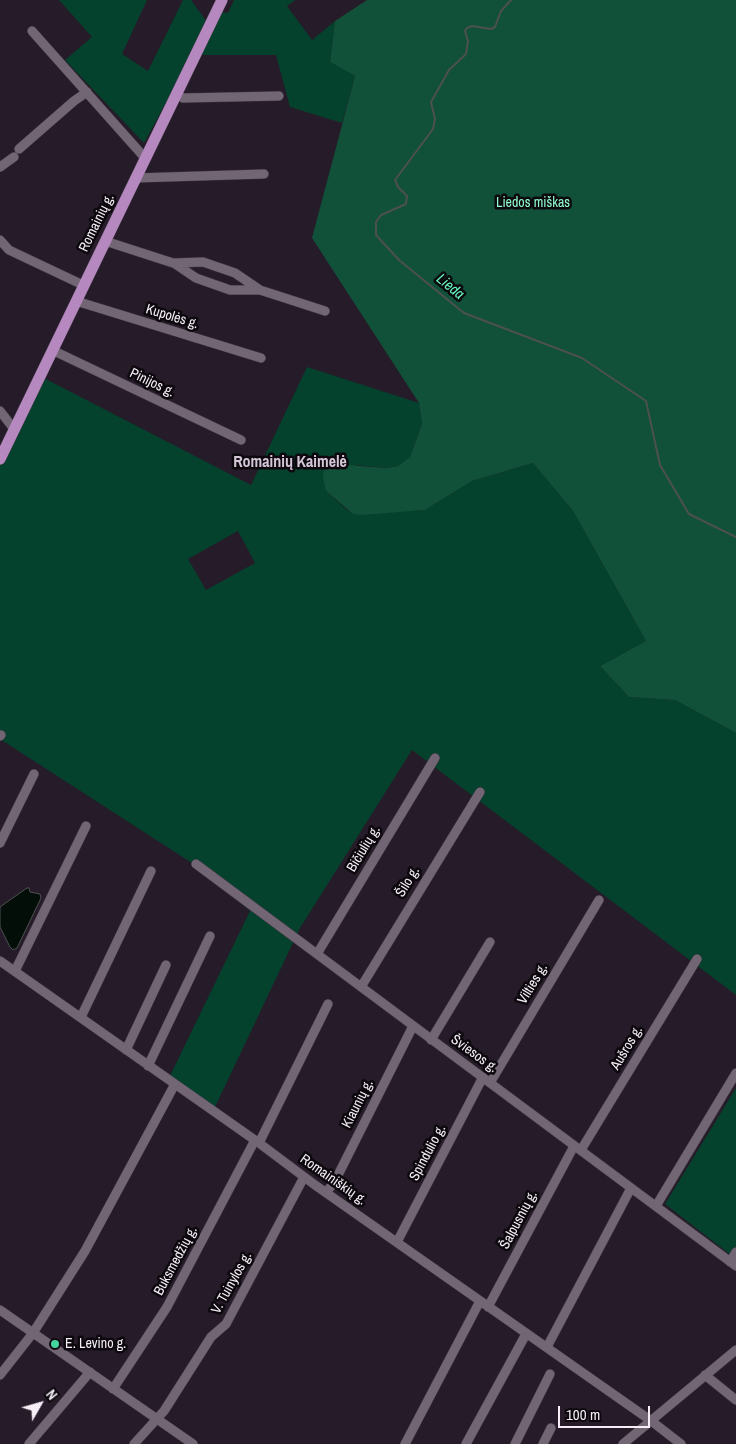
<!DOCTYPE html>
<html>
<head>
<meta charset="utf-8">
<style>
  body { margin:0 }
  #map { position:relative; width:736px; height:1444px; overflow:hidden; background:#261b28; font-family:"Archivo Narrow",sans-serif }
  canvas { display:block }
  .north { position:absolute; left:15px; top:1379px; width:50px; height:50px; -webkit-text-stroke:4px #0c080d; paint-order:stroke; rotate:52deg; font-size:14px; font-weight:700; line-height:20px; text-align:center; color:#f5eef7 }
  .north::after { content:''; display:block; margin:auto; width:18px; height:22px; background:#f5eef7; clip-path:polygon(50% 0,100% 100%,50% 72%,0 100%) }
  .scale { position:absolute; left:558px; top:1406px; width:92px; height:22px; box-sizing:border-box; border:2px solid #f5eef7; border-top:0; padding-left:6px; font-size:15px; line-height:18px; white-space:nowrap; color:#f5eef7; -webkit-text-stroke:4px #0c080d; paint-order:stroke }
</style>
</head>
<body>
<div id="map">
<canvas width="736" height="1444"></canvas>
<div class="north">N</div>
<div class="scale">100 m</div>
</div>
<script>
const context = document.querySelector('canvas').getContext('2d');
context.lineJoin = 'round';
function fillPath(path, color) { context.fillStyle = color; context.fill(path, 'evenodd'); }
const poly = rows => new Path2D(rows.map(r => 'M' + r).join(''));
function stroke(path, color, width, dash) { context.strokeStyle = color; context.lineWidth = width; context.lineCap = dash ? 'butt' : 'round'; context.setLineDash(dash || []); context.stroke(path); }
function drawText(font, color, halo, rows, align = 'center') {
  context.font = font + ' "Archivo Narrow",sans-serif'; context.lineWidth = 5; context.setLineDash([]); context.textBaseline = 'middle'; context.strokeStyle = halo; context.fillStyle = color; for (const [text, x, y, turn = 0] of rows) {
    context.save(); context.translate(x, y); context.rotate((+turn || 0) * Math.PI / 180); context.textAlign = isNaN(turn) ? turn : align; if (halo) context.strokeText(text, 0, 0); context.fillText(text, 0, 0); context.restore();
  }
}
fillPath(poly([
  [59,0,147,0,122,54,148,71,183,0,191,0,209,25,216,11,228,13,234,0,295,0,287,6,312,40,335,21,330,62,355,76,342,123,290,107,276,55,192,55,144,143,65,60,92,37],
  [307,367,419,403,422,424,410,457,398,466,386,468,357,465,326,491,346,509,353,514,425,510,472,481,533,463,573,511,646,641,600,666,629,697,675,700,736,733,736,995,412,750,300,928,215,1107,170,1076,250,911,195,865,0,739,0,459,40,376,251,485],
  [238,531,255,563,206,590,188,559],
  [736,1088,736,1259,665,1204]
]), '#04422d');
fillPath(poly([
  [367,0,736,0,736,733,675,700,629,697,600,666,646,641,573,511,533,463,472,481,425,510,361,515,353,514,326,491,323,478,324,470,330,466,336,464,386,468,398,466,410,457,422,424,419,403,312,238,355,76,330,62,335,21]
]), '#115039');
const water = poly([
  [27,888,29,888,30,892,40,894,41,898,17,948,13,950,10,947,0,927,0,907,27,888]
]);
fillPath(water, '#030e08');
stroke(water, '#4c5150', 1);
stroke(poly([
  [511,0,501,11,495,27,491,29,472,26,467,28,465,31,468,41,466,54,449,70,431,102,435,119,433,129,395,180,398,187,407,196,406,204,381,215,376,222,376,235,399,260,464,313,582,358,646,401,660,465,689,514,736,537]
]), '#4c5150', 2);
const minor = poly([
  [32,31,145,158],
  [176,94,183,98,279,96],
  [19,149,74,101,87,92],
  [0,167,14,157],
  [135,178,264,174],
  [0,240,9,250,83,285],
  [105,241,173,263,203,262,235,273,260,290,325,311],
  [174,263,196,278,230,290,259,290],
  [76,301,261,358],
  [52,350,241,440],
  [0,411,14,429],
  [0,736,1,735],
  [0,843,34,774],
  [196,864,736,1266],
  [317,954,435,758],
  [0,961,259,1143,315,1185,650,1420,681,1444],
  [15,971,86,826],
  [361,987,480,792],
  [81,1017,151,871],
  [431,1040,490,942],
  [126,1050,166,965],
  [148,1066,210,936],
  [490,1083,599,900],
  [259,1143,328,1004],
  [581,1150,697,959],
  [326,1192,334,1183,413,1026],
  [656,1206,736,1073],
  [397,1242,483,1077],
  [730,1262,736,1252],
  [488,1307,574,1146],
  [0,1310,193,1444],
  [547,1347,631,1188],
  [0,1375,33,1333,85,1251,175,1084],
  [705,1375,736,1400],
  [113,1389,167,1307,255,1140],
  [29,1444,90,1372],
  [134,1444,164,1411,211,1337,226,1324,304,1177],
  [405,1444,480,1301],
  [466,1444,526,1334],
  [515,1444,550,1374],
  [543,1444,551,1428],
  [623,1444,736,1350]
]);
const major = poly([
  [0,459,222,0]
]);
stroke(minor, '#413944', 10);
stroke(major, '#413944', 12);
stroke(minor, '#726675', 9);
stroke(major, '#b588bf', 11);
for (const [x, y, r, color] of [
  [55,1344,5,"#46d49e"]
]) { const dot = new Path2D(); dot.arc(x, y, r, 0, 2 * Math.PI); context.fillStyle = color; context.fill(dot); stroke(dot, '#0c080d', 2); }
drawText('14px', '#8ffccc', '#0c080d', [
  ["Liedos miškas",533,203]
]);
drawText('14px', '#f5eef7', '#0c080d', [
  ["Romainių g.",97,223,-64],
  ["Kupolės g.",172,317,17],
  ["Pinijos g.",152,383,26],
  ["Bičiulių g.",364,849,-59],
  ["Šilo g.",408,882,-59],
  ["Vilties g.",533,984,-59],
  ["Aušros g.",627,1048,-59],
  ["Šviesos g.",474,1054,36],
  ["Kiaunių g.",358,1104,-63],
  ["Spindulio g.",428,1153,-62],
  ["Romainiškių g.",333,1180,35],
  ["Šalpusnių g.",519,1220,-62],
  ["Buksmedžių g.",176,1261,-62],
  ["V. Tuinylos g.",232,1283,-61]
]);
drawText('14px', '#f5eef7', '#0c080d', [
  ["E. Levino g.",65,1344]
], 'left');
drawText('italic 15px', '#64f8be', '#0c080d', [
  ["Lieda",450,287,39]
]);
drawText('bold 16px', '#d5c7d8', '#0c080d', [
  ["Romainių Kaimelė",290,463]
]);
</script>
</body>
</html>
